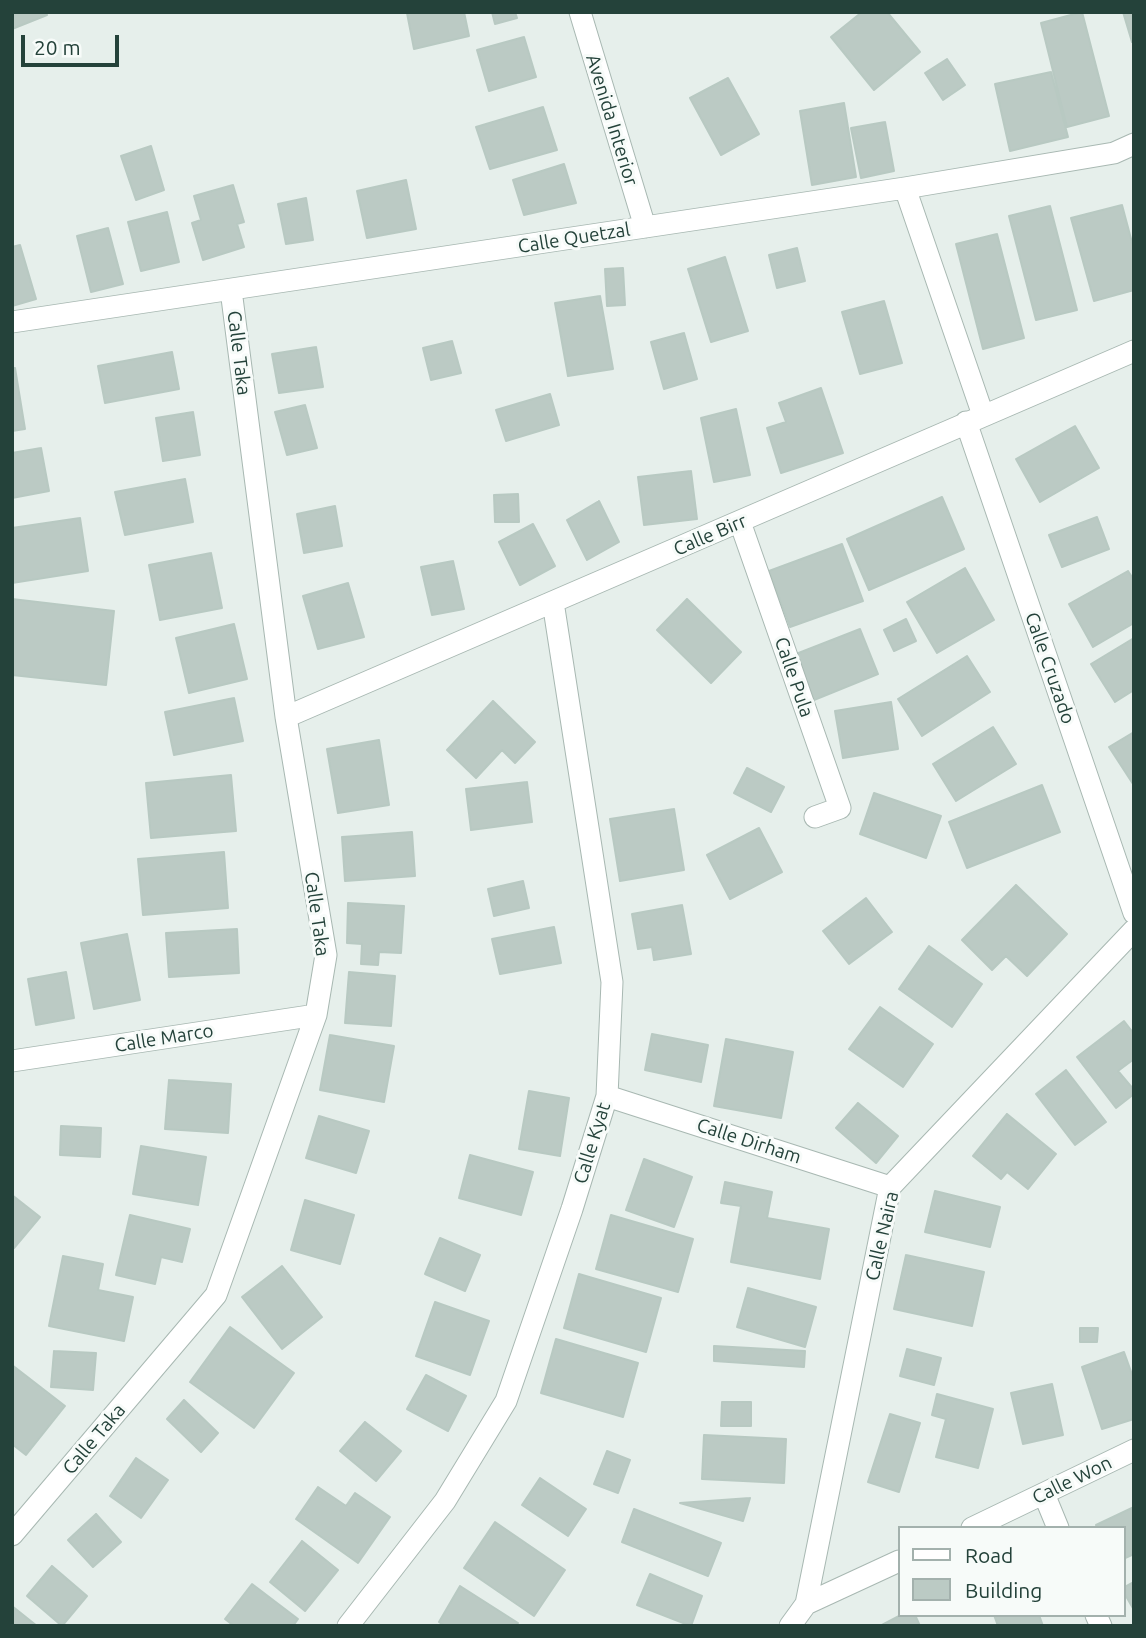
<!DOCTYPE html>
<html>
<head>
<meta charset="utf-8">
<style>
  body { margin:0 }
  #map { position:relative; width:1146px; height:1638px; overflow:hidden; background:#e6efeb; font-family:Ubuntu,sans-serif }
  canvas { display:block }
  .frame { position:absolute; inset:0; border:14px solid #24423a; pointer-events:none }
  .legend { position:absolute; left:898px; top:1526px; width:228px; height:91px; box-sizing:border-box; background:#f7fbf9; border:2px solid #a3b1ad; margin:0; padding:9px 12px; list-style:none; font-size:21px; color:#24423a }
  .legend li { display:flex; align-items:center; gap:14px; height:35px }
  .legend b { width:35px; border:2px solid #a3b1ad }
  .scale { position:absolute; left:21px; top:35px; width:98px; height:32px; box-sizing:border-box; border:4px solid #24423a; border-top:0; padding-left:9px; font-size:21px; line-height:24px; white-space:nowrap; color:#24423a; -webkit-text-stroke:5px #f7fbf9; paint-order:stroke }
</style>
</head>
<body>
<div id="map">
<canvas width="1146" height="1638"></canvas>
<div class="frame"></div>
<ul class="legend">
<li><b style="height:9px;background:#fff"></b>Road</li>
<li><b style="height:19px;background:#bbcac4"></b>Building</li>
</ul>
<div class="scale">20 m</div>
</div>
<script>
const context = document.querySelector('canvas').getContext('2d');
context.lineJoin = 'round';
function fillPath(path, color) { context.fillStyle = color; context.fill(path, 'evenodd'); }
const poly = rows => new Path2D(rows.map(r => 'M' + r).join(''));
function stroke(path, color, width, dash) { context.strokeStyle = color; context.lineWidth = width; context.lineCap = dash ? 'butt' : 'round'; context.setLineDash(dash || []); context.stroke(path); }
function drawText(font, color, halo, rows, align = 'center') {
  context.font = font + ' Ubuntu,sans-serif'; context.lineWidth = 6; context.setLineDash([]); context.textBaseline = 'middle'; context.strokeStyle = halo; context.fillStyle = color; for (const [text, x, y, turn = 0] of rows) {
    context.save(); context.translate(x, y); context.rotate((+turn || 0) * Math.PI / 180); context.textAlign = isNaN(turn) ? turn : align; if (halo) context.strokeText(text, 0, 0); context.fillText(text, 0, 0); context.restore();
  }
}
const building = poly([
  [12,12,46,12,47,15,12,29,12,12],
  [464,12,469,36,414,49,407,13,464,12],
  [492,12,515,12,517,18,495,24,492,12],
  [862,12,887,12,920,52,874,90,831,37,862,12],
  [1082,12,1109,116,1067,127,1041,23,1082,12],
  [1123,12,1134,12,1134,41,1132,42,1123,12],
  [524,37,536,77,489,91,477,50,524,37],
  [947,59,965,85,943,100,925,73,947,59],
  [1051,72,1068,137,1010,151,995,84,1051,72],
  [728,78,759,134,721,155,690,98,728,78],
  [844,103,856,177,812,185,800,111,844,103],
  [543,107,557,150,490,169,476,127,543,107],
  [885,122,894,171,861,178,851,128,885,122],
  [151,146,164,190,136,200,121,156,151,146],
  [564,164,576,203,524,215,513,180,564,164],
  [406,180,416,229,367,238,357,191,406,180],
  [233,185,244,222,237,224,244,247,203,260,192,223,201,220,194,196,233,185],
  [306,198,313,240,286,244,278,204,306,198],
  [1122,205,1134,250,1134,290,1094,301,1071,218,1122,205],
  [1050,206,1077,310,1036,320,1009,216,1050,206],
  [167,212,179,262,141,271,128,222,167,212],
  [108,228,123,284,91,292,77,236,108,228],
  [997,234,1024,338,983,349,956,244,997,234],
  [20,245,36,299,12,306,12,247,20,245],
  [797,248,805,281,777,288,769,255,797,248],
  [725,257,748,331,711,342,688,269,725,257],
  [623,268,625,305,607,306,605,269,623,268],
  [600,296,613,369,568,376,555,303,600,296],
  [884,301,902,363,860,374,842,312,884,301],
  [684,333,697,379,664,389,651,342,684,333],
  [452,341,461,373,431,380,423,348,452,341],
  [316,347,323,387,279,393,272,354,316,347],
  [172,352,179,389,105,403,98,366,172,352],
  [15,368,25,429,12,431,12,369,15,368],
  [821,388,843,453,781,473,767,428,786,422,779,403,821,388],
  [550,394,559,425,506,441,496,410,550,394],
  [305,405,317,448,287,455,275,412,305,405],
  [736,409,750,475,714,482,701,418,736,409],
  [193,412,200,455,163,461,156,418,193,412],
  [1075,426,1099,468,1040,502,1016,459,1075,426],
  [41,448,49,491,12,498,12,453,41,448],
  [691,471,697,519,644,525,638,477,691,471],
  [185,479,193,522,125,535,115,492,185,479],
  [518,494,519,522,495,522,494,495,518,494],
  [942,497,964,549,869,590,847,539,942,497],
  [599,501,619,542,587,560,567,520,599,501],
  [335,506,342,546,304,553,297,514,335,506],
  [1097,517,1109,549,1062,567,1049,535,1097,517],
  [80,518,88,571,12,583,12,528,80,518],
  [533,524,555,566,520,585,499,542,533,524],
  [842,544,863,601,790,627,769,571,842,544],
  [211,553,222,608,160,620,149,565,211,553],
  [453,561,464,609,432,615,421,567,453,561],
  [965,568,994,620,937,653,907,602,965,568],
  [1128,571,1134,580,1134,623,1093,647,1069,604,1128,571],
  [348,583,364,637,318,649,303,596,348,583],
  [12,599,114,611,106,685,12,675,12,599],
  [687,599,741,652,711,683,657,630,687,599],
  [906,619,916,641,894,651,884,630,906,619],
  [234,624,247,679,189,693,176,638,234,624],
  [860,629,878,674,814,700,796,654,860,629],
  [1134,638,1134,690,1115,702,1091,664,1134,638],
  [967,656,990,692,922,736,898,699,967,656],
  [234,698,243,741,174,755,165,712,234,698],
  [493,701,535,742,515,763,502,750,476,778,447,750,493,701],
  [891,702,898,749,843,758,835,711,891,702],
  [993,727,1016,764,956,801,933,764,993,727],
  [1134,732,1134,784,1133,784,1109,747,1134,732],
  [379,740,389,805,338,813,327,749,379,740],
  [747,768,784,787,771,812,734,793,747,768],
  [231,775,236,831,151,838,146,783,231,775],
  [527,782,532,822,471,830,466,789,527,782],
  [1042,785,1060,832,967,868,949,822,1042,785],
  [874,793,941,816,926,858,860,834,874,793],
  [674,809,684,870,620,881,610,819,674,809],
  [759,828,782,872,730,899,707,855,759,828],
  [412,832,415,876,345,881,342,837,412,832],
  [224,852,228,908,143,915,138,859,224,852],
  [523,881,529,908,494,916,488,889,523,881],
  [1016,885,1067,934,1027,976,1006,956,992,970,962,940,1016,885],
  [866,898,892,932,849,964,823,931,866,898],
  [348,903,404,906,401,953,379,952,378,965,361,964,362,944,347,943,348,903],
  [682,905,691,954,654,960,652,947,638,949,632,914,682,905],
  [554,927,561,963,500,974,492,939,554,927],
  [237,929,239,973,169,977,166,933,237,929],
  [127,934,140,1000,94,1009,81,943,127,934],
  [929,946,982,984,952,1027,899,989,929,946],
  [66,972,74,1018,36,1025,28,979,66,972],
  [349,972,395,976,391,1026,345,1023,349,972],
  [880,1007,933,1044,903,1087,849,1049,880,1007],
  [1124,1021,1134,1034,1134,1059,1118,1071,1134,1090,1134,1094,1116,1108,1077,1057,1124,1021],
  [652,1034,708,1045,701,1082,645,1070,652,1034],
  [330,1035,394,1046,384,1102,320,1090,330,1035],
  [726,1039,793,1052,781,1118,714,1106,726,1039],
  [1066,1070,1106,1122,1075,1145,1036,1094,1066,1070],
  [169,1080,231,1084,228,1133,165,1129,169,1080],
  [529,1091,569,1098,560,1156,519,1149,529,1091],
  [858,1103,898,1136,876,1163,836,1128,858,1103],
  [1007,1114,1056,1154,1028,1189,1007,1172,1001,1179,973,1156,1007,1114],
  [319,1116,369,1131,356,1173,306,1158,319,1116],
  [61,1126,101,1128,100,1157,60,1155,61,1126],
  [141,1146,206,1157,198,1205,133,1194,141,1146],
  [470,1155,533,1172,521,1215,459,1198,470,1155],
  [644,1159,692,1177,674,1227,626,1210,644,1159],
  [725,1182,772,1192,767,1218,829,1229,820,1279,731,1262,741,1206,721,1203,725,1182],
  [935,1191,1000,1207,990,1247,925,1232,935,1191],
  [12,1195,40,1217,14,1248,12,1246,12,1195],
  [305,1200,354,1215,340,1264,291,1250,305,1200],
  [130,1215,190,1229,182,1262,161,1257,155,1284,116,1275,130,1215],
  [611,1215,693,1239,678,1292,596,1269,611,1215],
  [440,1238,480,1255,465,1291,425,1274,440,1238],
  [906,1255,984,1272,972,1326,894,1309,906,1255],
  [63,1256,103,1264,98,1290,133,1297,124,1341,49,1326,63,1256],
  [282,1266,322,1317,282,1349,242,1297,282,1266],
  [579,1274,661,1298,646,1352,564,1328,579,1274],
  [748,1288,816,1307,805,1347,737,1327,748,1288],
  [435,1302,489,1321,470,1375,416,1356,435,1302],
  [230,1327,294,1373,254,1428,190,1382,230,1327],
  [1080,1328,1098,1328,1097,1342,1080,1342,1080,1328],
  [556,1339,638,1363,623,1417,541,1393,556,1339],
  [714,1346,805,1351,804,1367,714,1361,714,1346],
  [907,1349,941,1358,934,1385,900,1376,907,1349],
  [54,1351,96,1353,93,1390,51,1387,54,1351],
  [1124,1352,1134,1380,1134,1419,1102,1429,1082,1367,1124,1352],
  [12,1365,65,1406,26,1455,12,1444,12,1365],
  [426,1375,466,1396,448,1431,407,1409,426,1375],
  [1052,1384,1063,1435,1023,1444,1011,1393,1052,1384],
  [937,1394,993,1409,978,1468,936,1457,946,1419,932,1415,937,1394],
  [184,1400,218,1433,201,1452,167,1419,184,1400],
  [722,1402,751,1402,751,1426,721,1426,722,1402],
  [890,1414,920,1423,899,1492,868,1482,890,1414],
  [365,1422,401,1451,376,1481,340,1451,365,1422],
  [704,1435,786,1439,784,1483,702,1479,704,1435],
  [607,1451,630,1460,618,1493,594,1484,607,1451],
  [136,1458,168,1480,141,1518,110,1496,136,1458],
  [540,1478,586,1509,568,1536,522,1505,540,1478],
  [318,1487,346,1506,355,1493,390,1517,358,1563,296,1519,318,1487],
  [750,1498,743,1521,680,1503,750,1498],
  [1134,1507,1134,1554,1123,1559,1123,1528,1097,1528,1096,1525,1134,1507],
  [634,1509,721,1543,708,1576,622,1542,634,1509],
  [96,1514,121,1542,93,1567,68,1540,96,1514],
  [495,1522,565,1570,534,1616,464,1568,495,1522],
  [302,1541,338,1570,305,1611,270,1582,302,1541],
  [52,1566,87,1596,62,1626,27,1596,52,1566],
  [650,1574,702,1596,691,1626,637,1605,650,1574],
  [1134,1582,1134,1610,1123,1591,1123,1588,1134,1582],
  [252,1584,298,1619,293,1626,234,1626,225,1619,252,1584],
  [460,1586,518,1623,516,1626,445,1626,439,1622,460,1586],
  [12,1606,37,1626,12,1626,12,1606],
  [901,1615,915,1615,920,1626,880,1626,901,1615],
  [994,1615,1039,1615,1043,1626,998,1626,994,1615]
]);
fillPath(building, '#bbcac4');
stroke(building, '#b8c9c2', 2);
const minor = poly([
  [580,12,645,227],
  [905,188,983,415],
  [12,322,905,188,1114,153,1134,144],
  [966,422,1134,913],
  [740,522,840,808,815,817],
  [286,717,1134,351],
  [12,1061,316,1015],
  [607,1096,890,1187],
  [1044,1494,1058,1528],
  [972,1528,1134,1450],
  [12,1535,216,1295,316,1015,326,955,286,717,231,290],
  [806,1604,899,1561],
  [1096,1615,1101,1626],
  [348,1626,445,1501,506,1401,572,1209,607,1096,612,982,553,602],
  [790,1626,806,1604,890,1187,1134,930]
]);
stroke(minor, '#a8b8b2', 23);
stroke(minor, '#fff', 21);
drawText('19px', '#24423a', '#f7fbf9', [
  ["Avenida Interior",612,120,73],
  ["Calle Quetzal",574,238,-9],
  ["Calle Taka",239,353,83],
  ["Calle Birr",710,535,-23],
  ["Calle Cruzado",1050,668,71],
  ["Calle Pula",794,677,71],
  ["Calle Taka",317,914,82],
  ["Calle Marco",164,1038,-9],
  ["Calle Dirham",749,1141,18],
  ["Calle Kyat",592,1143,-73],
  ["Calle Naira",882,1236,-77],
  ["Calle Taka",94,1439,-50],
  ["Calle Won",1072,1480,-26]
]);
</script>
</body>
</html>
